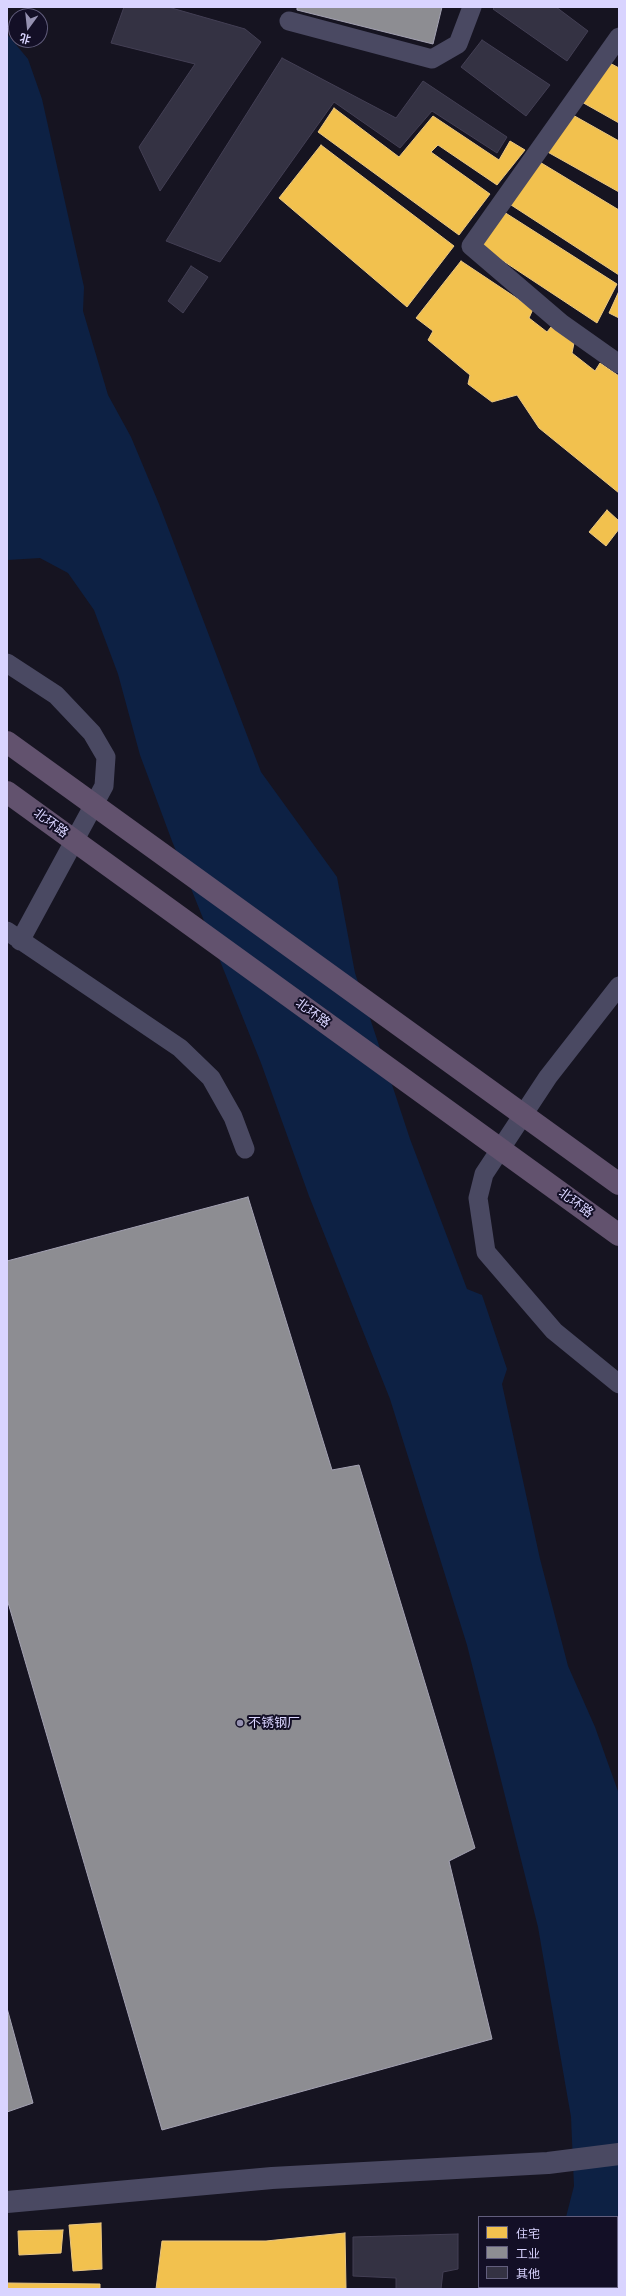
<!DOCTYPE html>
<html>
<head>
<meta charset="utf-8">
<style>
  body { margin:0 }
  #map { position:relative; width:626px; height:2296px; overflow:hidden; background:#161421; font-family:"Golos Text","Noto Sans SC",sans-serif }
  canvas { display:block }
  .frame { position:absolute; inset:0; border:8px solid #d9d4ff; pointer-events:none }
  .legend { position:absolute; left:478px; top:2216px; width:140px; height:72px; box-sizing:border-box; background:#130f26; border:1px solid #625e7d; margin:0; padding:5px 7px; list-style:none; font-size:12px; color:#d9d4ff }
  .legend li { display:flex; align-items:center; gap:8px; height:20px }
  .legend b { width:20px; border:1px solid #625e7d }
  .north { position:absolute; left:8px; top:8px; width:40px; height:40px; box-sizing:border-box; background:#130f26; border:1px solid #625e7d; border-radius:50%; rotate:195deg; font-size:11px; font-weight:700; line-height:16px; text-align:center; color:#d9d4ff }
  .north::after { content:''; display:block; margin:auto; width:14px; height:18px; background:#9591b1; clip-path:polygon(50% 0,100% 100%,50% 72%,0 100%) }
</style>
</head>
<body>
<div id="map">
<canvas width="626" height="2296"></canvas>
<div class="frame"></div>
<ul class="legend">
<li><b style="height:11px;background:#f2c14e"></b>住宅</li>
<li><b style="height:11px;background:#8d8d92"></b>工业</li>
<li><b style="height:11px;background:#343243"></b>其他</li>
</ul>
<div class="north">北</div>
</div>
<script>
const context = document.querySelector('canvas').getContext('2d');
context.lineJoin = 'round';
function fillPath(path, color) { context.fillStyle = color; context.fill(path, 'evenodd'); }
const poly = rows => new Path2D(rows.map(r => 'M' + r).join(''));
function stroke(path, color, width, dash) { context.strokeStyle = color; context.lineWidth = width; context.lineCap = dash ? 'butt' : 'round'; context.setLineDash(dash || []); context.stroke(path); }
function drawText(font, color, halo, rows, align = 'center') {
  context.font = font + ' "Golos Text","Noto Sans SC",sans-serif'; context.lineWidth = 4; context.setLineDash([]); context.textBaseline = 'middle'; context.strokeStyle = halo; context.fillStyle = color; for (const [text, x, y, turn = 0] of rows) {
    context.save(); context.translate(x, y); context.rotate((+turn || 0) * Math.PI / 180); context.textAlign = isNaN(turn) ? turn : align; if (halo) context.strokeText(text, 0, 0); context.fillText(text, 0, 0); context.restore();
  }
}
fillPath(poly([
  [7,34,28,59,42,99,84,287,83,311,108,395,131,437,159,504,261,772,337,877,355,973,410,1139,467,1289,482,1295,507,1369,502,1384,540,1559,568,1666,595,1727,619,1794,619,2289,557,2289,557,2287,617,2287,617,2217,566,2217,574,2186,571,2117,538,1927,467,1645,390,1399,309,1196,261,1063,172,841,140,755,118,674,94,610,68,573,40,558,7,560]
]), '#0d2144');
const homes = poly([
  [608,62,619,68,619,123,580,101,608,62],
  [334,108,399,157,433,116,499,160,510,141,525,150,497,185,438,145,431,152,490,194,459,235,318,132,334,108],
  [571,114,619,141,619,192,544,150,571,114],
  [321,145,454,246,407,307,279,198,321,145],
  [538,161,619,210,619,275,508,203,538,161],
  [504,212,617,284,597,323,479,245,504,212],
  [461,261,533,309,529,318,547,332,551,327,574,343,572,353,595,371,600,363,619,376,619,493,539,428,517,395,492,402,468,384,470,375,428,340,433,331,416,318,461,261],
  [619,291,619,318,609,313,619,291],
  [607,510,619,521,619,529,606,546,589,532,607,510],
  [101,2223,102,2269,73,2271,69,2225,101,2223],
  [63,2230,61,2253,19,2255,18,2231,63,2230],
  [345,2233,346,2289,156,2289,162,2241,266,2241,345,2233],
  [7,2283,100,2284,100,2289,7,2289,7,2283]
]);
fillPath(homes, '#f2c14e');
stroke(homes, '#eac783', 1);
const industry = poly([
  [297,7,442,7,433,44,297,10,297,7],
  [248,1197,332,1470,359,1465,475,1848,449,1861,492,2039,162,2130,7,1599,7,1261,248,1197],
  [7,2008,33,2103,7,2112,7,2008]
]);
fillPath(industry, '#8d8d92');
stroke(industry, '#a4a2b3', 1);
const building = poly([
  [124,7,168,7,245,29,261,42,160,191,139,147,195,64,111,43,124,7],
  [495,7,556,7,588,31,567,61,493,9,495,7],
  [482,40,550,85,526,116,461,67,482,40],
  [282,58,396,118,423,81,507,137,497,153,432,111,400,148,334,102,220,262,166,241,282,58],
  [191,266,208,277,183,313,168,301,191,266],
  [458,2234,458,2269,443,2272,441,2289,396,2289,396,2278,353,2276,353,2237,458,2234]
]);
fillPath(building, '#343243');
stroke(building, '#433f54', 1);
stroke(poly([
  [289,21,432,59,458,44,472,7],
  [619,37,471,246,561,323,619,364],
  [7,663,56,695,92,733,106,757,104,786,20,941],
  [7,931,180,1048,211,1078,233,1117,245,1149],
  [619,986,548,1077,484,1174,478,1198,486,1252,554,1331,619,1384]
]), '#4a4962', 19);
stroke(poly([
  [7,2202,272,2178,548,2163,619,2154]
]), '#4a4962', 22);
stroke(poly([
  [7,742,619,1184],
  [7,792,619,1235]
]), '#62526e', 22);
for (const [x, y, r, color] of [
  [240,1723,4,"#9591b1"]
]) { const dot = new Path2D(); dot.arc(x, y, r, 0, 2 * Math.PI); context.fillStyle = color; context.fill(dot); stroke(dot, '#130f26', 1.5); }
drawText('13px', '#d9d4ff', '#130f26', [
  ["北环路",51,823,36],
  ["北环路",313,1013,36],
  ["北环路",576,1203,36]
]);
drawText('13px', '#d9d4ff', '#130f26', [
  ["不锈钢厂",248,1723]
], 'left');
</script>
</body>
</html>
